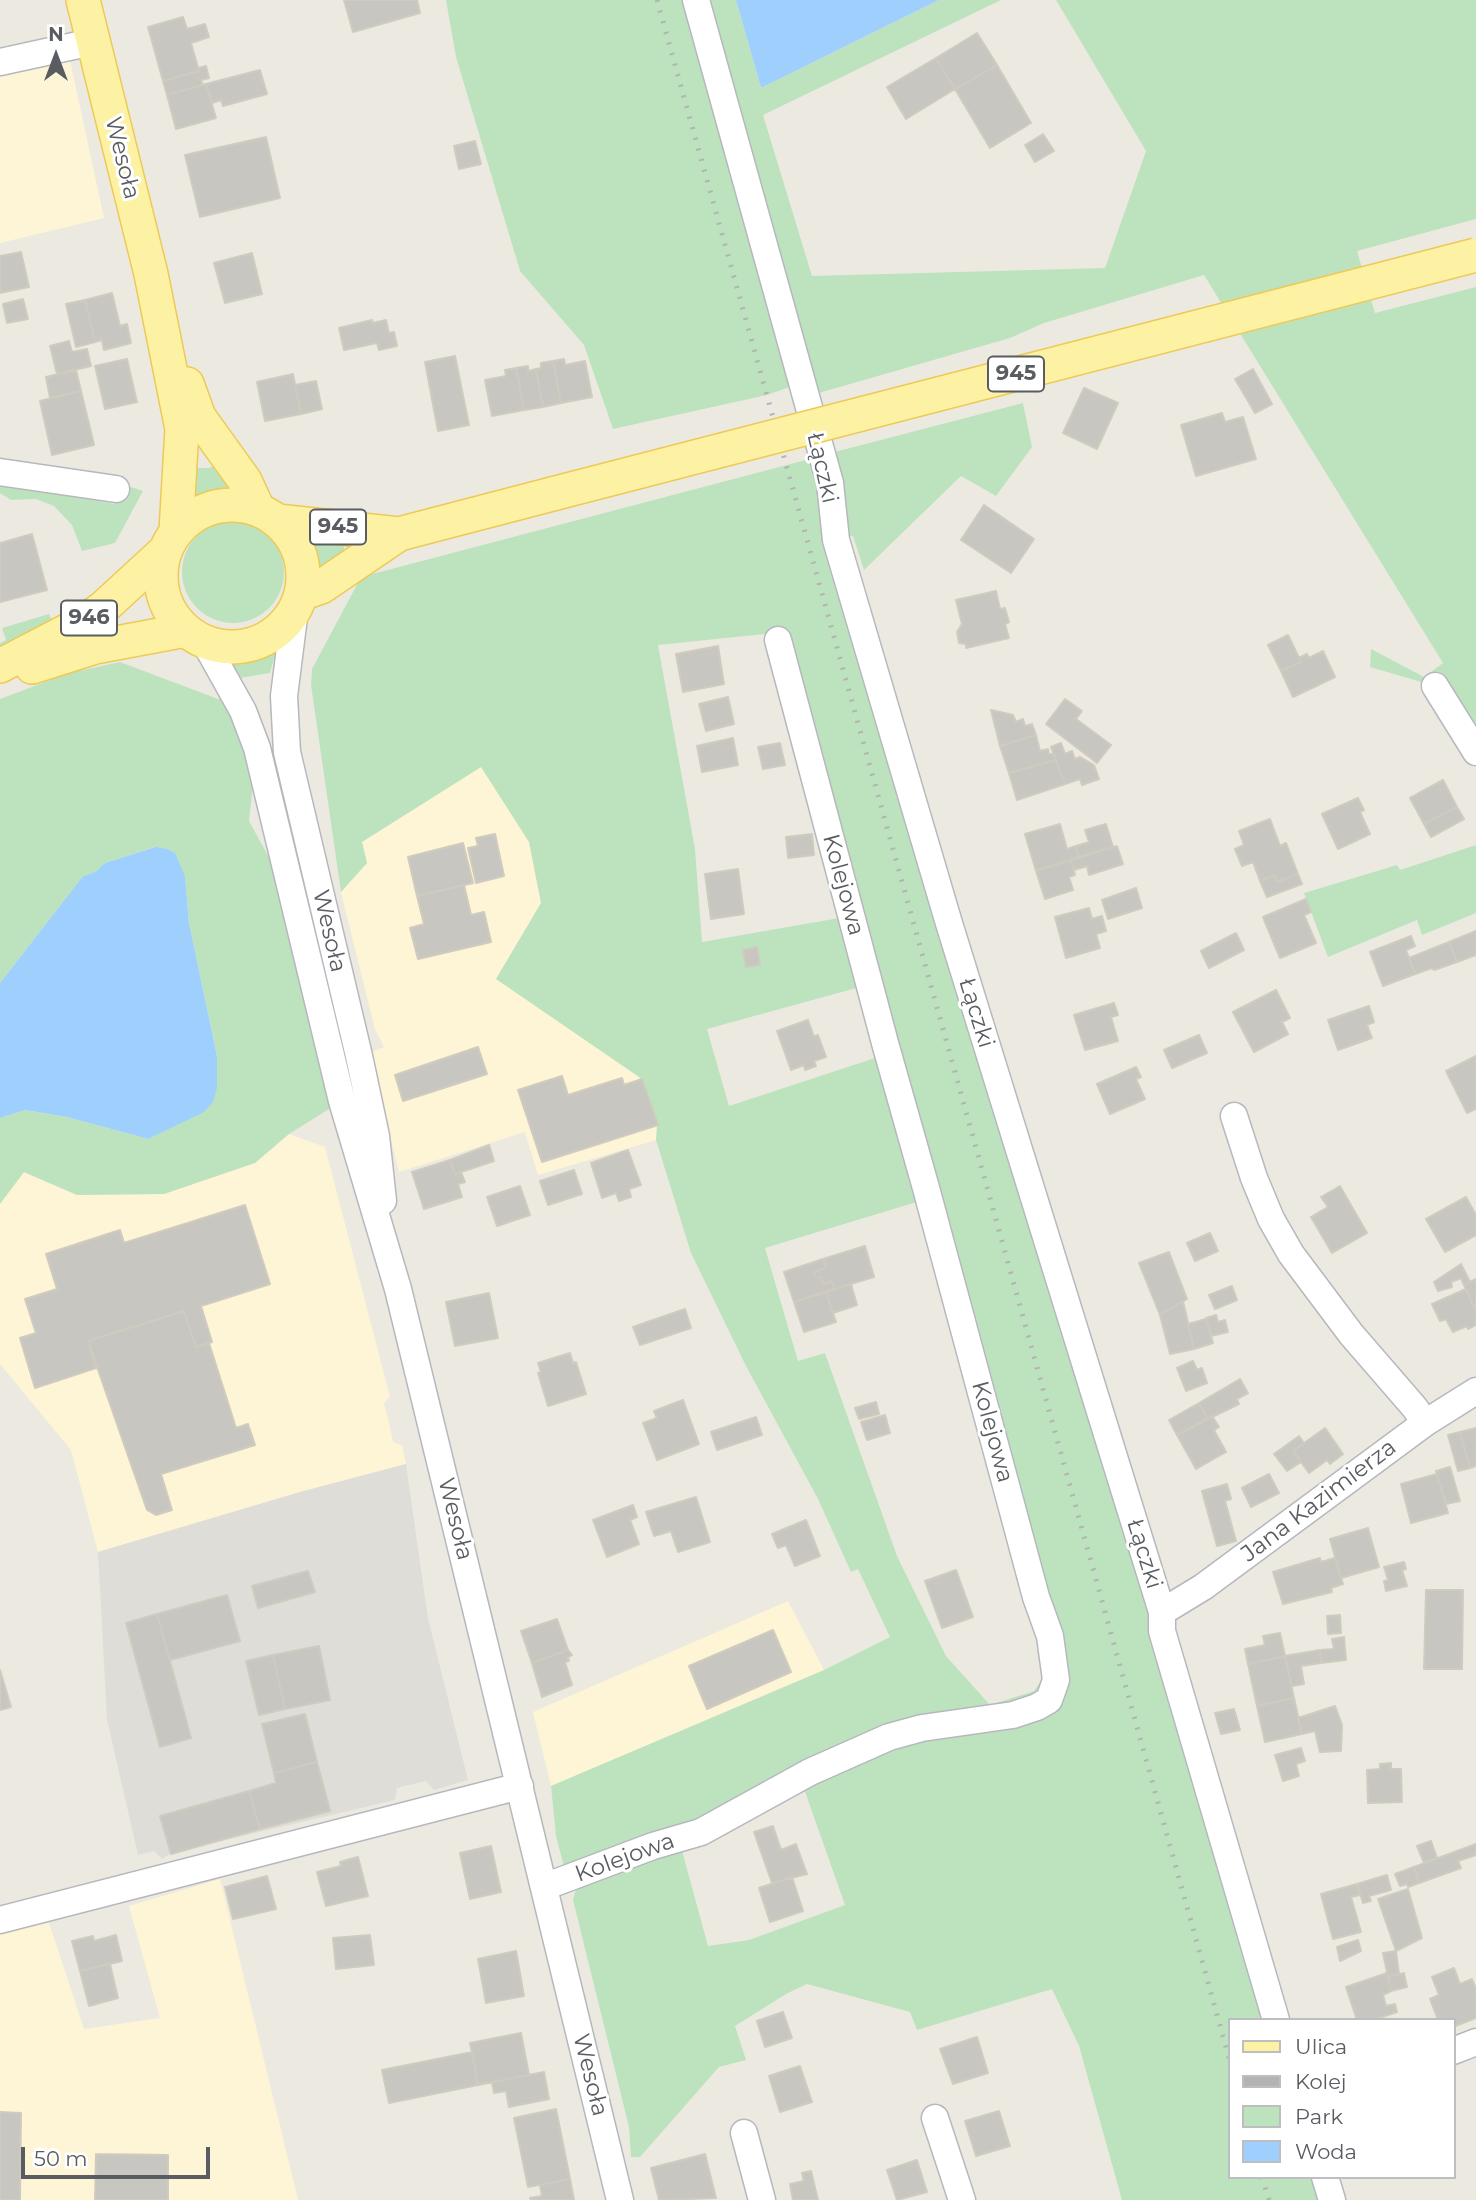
<!DOCTYPE html>
<html>
<head>
<meta charset="utf-8">
<style>
  body { margin:0 }
  #map { position:relative; width:1476px; height:2200px; overflow:hidden; background:#eceae0; font-family:Montserrat,sans-serif }
  canvas { display:block }
  .legend { position:absolute; left:1228px; top:2018px; width:228px; height:161px; box-sizing:border-box; background:#fff; border:2px solid #bdbec0; margin:0; padding:9px 12px; list-style:none; font-size:21px; color:#595c61 }
  .legend li { display:flex; align-items:center; gap:14px; height:35px }
  .legend b { width:35px; border:2px solid #bdbec0 }
  .north { position:absolute; left:21px; top:21px; width:70px; height:70px; -webkit-text-stroke:5px #fff; paint-order:stroke; rotate:0deg; font-size:19px; font-weight:700; line-height:28px; text-align:center; color:#595c61 }
  .north::after { content:''; display:block; margin:auto; width:24px; height:32px; background:#595c61; clip-path:polygon(50% 0,100% 100%,50% 72%,0 100%) }
  .scale { position:absolute; left:21px; top:2147px; width:189px; height:32px; box-sizing:border-box; border:4px solid #595c61; border-top:0; padding-left:9px; font-size:21px; line-height:24px; white-space:nowrap; color:#595c61; -webkit-text-stroke:5px #fff; paint-order:stroke }
</style>
</head>
<body>
<div id="map">
<canvas width="1476" height="2200"></canvas>
<ul class="legend">
<li><b style="height:9px;background:#fdf2a4"></b>Ulica</li>
<li><b style="height:9px;background:#b2b3b3"></b>Kolej</li>
<li><b style="height:19px;background:#bde3be"></b>Park</li>
<li><b style="height:19px;background:#9fd0fd"></b>Woda</li>
</ul>
<div class="north">N</div>
<div class="scale">50 m</div>
</div>
<script>
const context = document.querySelector('canvas').getContext('2d');
context.lineJoin = 'round';
function fillPath(path, color) { context.fillStyle = color; context.fill(path, 'evenodd'); }
const poly = rows => new Path2D(rows.map(r => 'M' + r).join(''));
function stroke(path, color, width, dash) { context.strokeStyle = color; context.lineWidth = width; context.lineCap = dash ? 'butt' : 'round'; context.setLineDash(dash || []); context.stroke(path); }
function drawText(font, color, halo, rows, align = 'center') {
  context.font = font + ' Montserrat,sans-serif'; context.lineWidth = 6; context.setLineDash([]); context.textBaseline = 'middle'; context.strokeStyle = halo; context.fillStyle = color; for (const [text, x, y, turn = 0] of rows) {
    context.save(); context.translate(x, y); context.rotate((+turn || 0) * Math.PI / 180); context.textAlign = isNaN(turn) ? turn : align; if (halo) context.strokeText(text, 0, 0); context.fillText(text, 0, 0); context.restore();
  }
}
fillPath(poly([
  [69,56,104,218,0,243,0,72],
  [481,767,529,842,541,903,496,979,642,1079,658,1125,656,1140,538,1175,525,1132,399,1172,369,1053,384,1047,375,1029,341,892,367,863,362,842],
  [289,1134,325,1147,390,1397,384,1403,389,1423,393,1442,402,1446,406,1464,300,1492,98,1552,71,1450,0,1364,0,1204,23,1172,77,1195,164,1194,255,1163],
  [788,1601,824,1670,551,1786,533,1712],
  [220,1879,298,2200,0,2200,0,1931,49,1923,84,2029,160,2018,129,1906]
]), '#fdf5d5');
fillPath(poly([
  [406,1464,428,1618,468,1780,434,1790,426,1781,397,1788,395,1800,171,1853,162,1859,154,1851,138,1855,107,1720,98,1552,300,1492]
]), '#dfddd8');
fillPath(poly([
  [446,0,736,0,761,88,939,0,1001,0,763,115,812,276,1105,268,1146,151,1056,0,1476,0,1476,219,1357,251,1375,313,1476,287,1476,752,1435,686,1370,667,1371,649,1424,677,1443,663,1204,275,1044,323,1010,338,805,397,801,383,767,395,613,429,584,345,520,271,456,57],
  [1023,403,1032,447,996,496,961,476,864,570,853,536,845,537,827,454],
  [821,456,1279,2020,1229,2020,1229,2177,1325,2177,1331,2200,1122,2200,1079,2046,1052,1989,917,2030,910,2012,807,1984,786,1994,735,2026,746,2060,719,2067,640,2157,631,2157,629,2127,573,1900,575,1892,583,1883,681,1847,708,1946,749,1940,845,1905,803,1786,567,1878,556,1836,551,1786,824,1670,890,1637,858,1569,851,1572,818,1499,746,1366,691,1253,656,1140,657,1125,642,1079,496,979,541,903,529,842,481,767,362,842,367,863,341,892,311,685,312,669,361,577],
  [765,634,839,918,702,942,695,849,658,645],
  [860,987,878,1057,729,1106,707,1029],
  [920,1201,1044,1663,1044,1677,1034,1691,990,1705,946,1656,897,1556,825,1353,798,1361,765,1248],
  [218,464,236,493,220,494,192,502,195,468,209,468],
  [0,484,115,504,128,486,143,491,115,543,82,551,72,525,54,506,36,499,11,500,0,493],
  '182 572a51 51 0 1 1 102 0a51 51 0 1 1-102 0Z',
  [307,540,343,540,345,558,314,573],
  [49,614,54,624,0,646,0,643,6,640,2,628],
  [279,640,270,673,240,678,224,652,249,652],
  [120,662,218,699,232,693,257,748,249,821,293,901,342,1101,289,1134,255,1163,164,1194,77,1195,24,1172,0,1204,0,1118,24,1110,67,1117,148,1139,170,1127,217,1056,189,923,185,876,154,847,105,863,95,872,83,876,0,983,0,699,69,673],
  [1476,845,1476,913,1422,935,1417,920,1328,957,1304,893,1397,865,1400,870]
]), '#bde3be');
fillPath(poly([
  [736,0,939,0,761,88],
  [155,847,167,849,175,853,185,876,189,923,217,1056,217,1088,213,1102,204,1112,148,1139,67,1117,25,1110,0,1118,0,983,83,876,95,872,105,863]
]), '#9fd0fd');
const building = poly([
  [344,0,417,0,420,13,353,32,344,0],
  [183,17,187,29,205,24,209,37,191,43,199,71,163,81,148,27,183,17],
  [977,33,997,65,955,89,936,58,977,33],
  [936,58,955,89,906,119,887,87,936,58],
  [997,65,1031,123,990,148,955,89,997,65],
  [206,66,209,78,201,80,203,85,167,95,163,81,199,71,198,68,206,66],
  [260,70,267,94,223,106,221,100,212,103,206,84,260,70],
  [206,84,216,118,176,129,167,95,206,84],
  [1043,134,1054,151,1035,162,1025,145,1043,134],
  [266,137,280,198,200,217,185,155,266,137],
  [475,141,481,164,459,169,454,146,475,141],
  [21,252,29,287,0,293,0,256,21,252],
  [252,253,262,294,225,303,214,263,252,253],
  [112,293,120,326,127,324,131,343,104,350,102,340,95,342,85,300,112,293],
  [23,299,28,319,7,323,3,304,23,299],
  [85,300,95,342,76,347,66,304,85,300],
  [372,320,373,323,386,320,389,333,394,332,397,346,379,350,377,343,344,350,339,328,372,320],
  [69,341,72,352,87,349,91,366,57,374,50,346,69,341],
  [455,356,469,425,438,431,425,362,455,356],
  [127,359,137,402,105,409,95,366,127,359],
  [564,359,565,365,585,361,592,397,561,403,553,361,564,359],
  [553,361,561,403,543,407,536,369,541,368,541,363,553,361],
  [528,366,528,371,536,369,543,407,524,410,516,368,528,366],
  [516,368,524,410,492,416,485,380,506,376,505,370,516,368],
  [1253,369,1272,404,1255,413,1235,379,1253,369],
  [76,370,81,391,50,398,46,377,76,370],
  [293,374,301,414,265,421,257,382,293,374],
  [316,381,322,409,301,414,295,385,316,381],
  [1084,388,1118,403,1097,449,1063,433,1084,388],
  [81,391,94,445,52,455,40,401,81,391],
  [1222,413,1225,422,1243,417,1256,459,1196,476,1181,425,1222,413],
  [984,505,1034,539,1011,573,961,540,984,505],
  [32,534,47,590,0,602,0,543,32,534],
  [996,591,1000,609,1005,608,1009,622,1005,624,1009,638,966,648,966,644,959,643,957,632,962,624,956,600,996,591],
  [1288,635,1301,662,1281,671,1268,645,1288,635],
  [718,646,724,684,683,692,676,654,718,646],
  [1323,651,1335,677,1293,697,1281,671,1301,662,1299,658,1307,654,1309,658,1323,651],
  [728,697,734,724,706,731,699,704,728,697],
  [1065,699,1082,711,1076,719,1111,745,1097,763,1046,724,1065,699],
  [991,710,1013,715,1016,722,1023,719,1025,726,1032,724,1036,735,1000,746,991,710],
  [1036,735,1040,751,1048,749,1049,754,1054,754,1056,760,1009,773,1000,746,1036,735],
  [733,738,738,765,702,772,697,746,733,738],
  [780,743,785,765,763,769,758,747,780,743],
  [1061,743,1065,754,1072,751,1075,759,1080,757,1094,765,1099,779,1082,785,1080,779,1065,784,1051,747,1061,743],
  [1056,760,1065,784,1017,800,1009,773,1056,760],
  [1443,780,1457,807,1424,824,1410,798,1443,780],
  [1358,798,1364,810,1360,812,1370,834,1338,849,1322,814,1358,798],
  [1457,807,1464,819,1431,837,1424,824,1457,807],
  [1270,819,1280,846,1286,843,1298,874,1277,882,1275,875,1260,881,1253,862,1242,866,1235,849,1244,845,1239,831,1270,819],
  [1060,824,1067,849,1076,846,1079,857,1036,871,1025,834,1060,824],
  [1106,824,1113,847,1079,857,1076,846,1089,842,1085,830,1106,824],
  [495,834,504,876,476,883,468,848,478,846,476,838,495,834],
  [812,834,814,855,788,858,786,837,812,834],
  [463,843,473,883,417,896,408,857,463,843],
  [1117,846,1123,864,1089,875,1087,866,1074,870,1071,860,1117,846],
  [1071,860,1075,875,1069,877,1073,890,1045,899,1036,871,1071,860],
  [738,869,744,914,711,919,705,874,738,869],
  [1298,874,1302,884,1267,897,1260,881,1275,875,1277,882,1298,874],
  [464,885,471,915,484,912,491,942,418,959,410,928,424,924,417,896,464,885],
  [1136,888,1142,908,1108,919,1102,900,1136,888],
  [1306,899,1311,912,1304,915,1316,943,1280,958,1263,917,1306,899],
  [1089,908,1092,919,1102,916,1106,931,1096,934,1100,948,1066,958,1055,917,1089,908],
  [1476,931,1476,955,1457,962,1449,942,1476,931],
  [1236,933,1244,950,1209,968,1201,951,1236,933],
  [1411,936,1415,946,1406,950,1415,974,1383,986,1370,952,1411,936],
  [1449,942,1457,962,1434,970,1432,968,1415,974,1409,958,1449,942],
  [757,947,760,965,746,967,743,950,757,947],
  [1276,990,1290,1018,1282,1022,1288,1034,1254,1052,1233,1012,1276,990],
  [1114,1003,1118,1015,1111,1017,1118,1041,1085,1050,1074,1015,1114,1003],
  [1369,1006,1374,1022,1367,1025,1372,1038,1338,1050,1328,1020,1369,1006],
  [808,1020,814,1037,818,1035,826,1057,814,1061,816,1066,805,1070,804,1065,791,1070,777,1031,808,1020],
  [1199,1035,1207,1053,1172,1068,1164,1050,1199,1035],
  [478,1047,487,1074,403,1101,395,1075,478,1047],
  [1476,1056,1476,1109,1467,1113,1446,1071,1476,1056],
  [1136,1067,1141,1077,1136,1079,1145,1099,1110,1114,1097,1084,1136,1067],
  [562,1076,568,1095,622,1078,624,1085,642,1079,658,1125,542,1162,518,1090,562,1076],
  [489,1145,494,1161,455,1174,450,1160,489,1145],
  [628,1150,641,1185,629,1189,631,1197,619,1201,616,1193,602,1198,591,1163,628,1150],
  [450,1160,455,1174,461,1172,465,1182,458,1184,462,1197,424,1209,412,1172,450,1160],
  [574,1170,582,1194,548,1205,540,1181,574,1170],
  [520,1186,530,1215,497,1226,487,1197,520,1186],
  [1340,1186,1367,1233,1332,1253,1311,1217,1328,1207,1321,1197,1340,1186],
  [1466,1197,1476,1215,1476,1235,1445,1252,1426,1219,1466,1197],
  [245,1205,270,1284,201,1306,212,1342,196,1347,184,1311,88,1341,96,1368,35,1388,20,1338,36,1333,25,1299,57,1289,46,1254,120,1230,124,1243,245,1205],
  [1210,1233,1218,1251,1195,1261,1187,1243,1210,1233],
  [865,1246,874,1277,834,1289,832,1281,823,1284,821,1277,816,1278,814,1272,826,1268,823,1259,865,1246],
  [1169,1252,1187,1299,1160,1315,1139,1263,1169,1252],
  [823,1259,826,1268,814,1272,816,1278,821,1277,823,1284,832,1281,834,1289,794,1302,784,1272,823,1259],
  [1461,1264,1470,1282,1464,1285,1461,1278,1451,1282,1452,1287,1438,1291,1434,1282,1461,1264],
  [1476,1279,1476,1311,1464,1285,1476,1279],
  [851,1284,857,1305,833,1313,826,1292,851,1284],
  [1232,1286,1237,1300,1215,1309,1209,1295,1232,1286],
  [1466,1289,1476,1311,1476,1325,1468,1329,1467,1326,1453,1332,1446,1319,1440,1321,1432,1304,1466,1289],
  [826,1292,836,1322,804,1332,794,1302,826,1292],
  [489,1293,498,1338,455,1346,446,1302,489,1293],
  [1183,1301,1194,1349,1170,1354,1160,1315,1183,1301],
  [685,1309,691,1328,640,1345,633,1327,685,1309],
  [184,1311,196,1347,209,1343,236,1428,248,1424,255,1445,161,1474,172,1510,156,1515,147,1510,88,1341,184,1311],
  [1216,1315,1218,1322,1225,1320,1228,1332,1211,1336,1206,1318,1216,1315],
  [1206,1319,1213,1343,1194,1349,1188,1324,1206,1319],
  [570,1353,573,1363,576,1362,586,1394,548,1406,538,1373,541,1372,538,1363,570,1353],
  [1193,1361,1197,1370,1202,1368,1207,1383,1186,1391,1177,1368,1193,1361],
  [1240,1379,1248,1393,1237,1399,1239,1404,1208,1419,1199,1403,1240,1379],
  [683,1400,699,1444,657,1460,643,1423,657,1418,654,1411,683,1400],
  [876,1402,879,1414,859,1419,855,1408,876,1402],
  [1199,1403,1208,1419,1177,1435,1169,1420,1199,1403],
  [885,1415,890,1433,867,1440,861,1422,885,1415],
  [1212,1416,1219,1427,1214,1430,1226,1452,1196,1469,1177,1435,1212,1416],
  [756,1417,762,1435,717,1450,711,1432,756,1417],
  [1325,1428,1343,1454,1330,1464,1327,1460,1309,1473,1293,1451,1325,1428],
  [1476,1428,1476,1466,1470,1468,1460,1432,1476,1428],
  [1460,1432,1470,1468,1458,1471,1448,1435,1460,1432],
  [1299,1436,1304,1443,1293,1451,1301,1462,1287,1471,1274,1454,1299,1436],
  [1450,1467,1460,1501,1446,1504,1436,1471,1450,1467],
  [1269,1474,1279,1493,1251,1507,1242,1488,1269,1474],
  [1437,1474,1448,1513,1411,1523,1401,1484,1437,1474],
  [1227,1484,1231,1499,1225,1501,1236,1541,1217,1546,1202,1491,1227,1484],
  [696,1497,710,1542,678,1552,671,1531,654,1536,646,1512,696,1497],
  [633,1505,637,1517,630,1520,639,1544,607,1557,593,1520,633,1505],
  [806,1520,820,1556,795,1566,786,1545,778,1548,772,1534,806,1520],
  [1368,1528,1379,1567,1341,1578,1330,1539,1368,1528],
  [1320,1558,1321,1562,1335,1558,1343,1584,1331,1588,1332,1592,1283,1604,1273,1572,1320,1558],
  [1404,1562,1406,1569,1402,1570,1407,1586,1386,1591,1384,1581,1388,1580,1384,1567,1404,1562],
  [956,1570,973,1617,942,1628,925,1581,956,1570],
  [308,1571,315,1592,258,1608,252,1586,308,1571],
  [1426,1590,1463,1590,1462,1669,1424,1669,1426,1590],
  [227,1595,240,1641,170,1660,157,1614,227,1595],
  [157,1614,191,1738,160,1747,126,1623,157,1614],
  [1340,1615,1341,1633,1328,1634,1327,1616,1340,1615],
  [557,1619,568,1650,532,1663,521,1631,557,1619],
  [773,1630,791,1672,707,1709,689,1666,773,1630],
  [1280,1633,1285,1656,1248,1664,1245,1649,1265,1645,1263,1636,1280,1633],
  [1344,1637,1346,1660,1321,1663,1320,1650,1334,1649,1332,1639,1344,1637],
  [319,1646,330,1700,285,1709,273,1655,319,1646],
  [568,1650,572,1655,568,1657,569,1661,565,1662,572,1685,542,1697,532,1663,568,1650],
  [1320,1650,1321,1663,1301,1666,1304,1684,1292,1686,1285,1656,1320,1650],
  [273,1655,285,1709,259,1715,246,1661,273,1655],
  [1285,1656,1294,1698,1257,1706,1248,1664,1285,1656],
  [0,1670,11,1707,0,1710,0,1670],
  [1294,1698,1302,1734,1265,1742,1257,1706,1294,1698],
  [1335,1706,1342,1725,1341,1751,1320,1752,1315,1731,1302,1734,1298,1718,1335,1706],
  [1234,1709,1240,1730,1221,1734,1215,1713,1234,1709],
  [305,1714,317,1762,274,1773,262,1724,305,1714],
  [1301,1748,1305,1761,1296,1764,1299,1776,1283,1781,1275,1755,1301,1748],
  [317,1762,330,1811,260,1829,249,1791,276,1783,274,1773,317,1762],
  [1391,1763,1391,1769,1401,1769,1402,1802,1368,1803,1367,1770,1380,1769,1380,1764,1391,1763],
  [249,1791,260,1829,171,1854,160,1816,249,1791],
  [773,1826,781,1850,796,1844,807,1874,772,1883,754,1832,773,1826],
  [1431,1841,1437,1858,1424,1863,1417,1846,1431,1841],
  [1476,1844,1476,1855,1458,1861,1461,1868,1419,1883,1414,1867,1476,1844],
  [491,1846,501,1892,470,1899,460,1853,491,1846],
  [358,1857,368,1896,326,1906,317,1872,341,1866,340,1862,358,1857],
  [1414,1867,1419,1883,1408,1887,1407,1884,1400,1886,1395,1874,1414,1867],
  [1387,1875,1391,1890,1369,1896,1371,1901,1363,1903,1357,1884,1387,1875],
  [267,1876,276,1909,233,1919,225,1887,267,1876],
  [792,1877,803,1911,770,1922,759,1888,792,1877],
  [1357,1884,1360,1895,1351,1897,1361,1932,1333,1939,1321,1894,1357,1884],
  [1408,1889,1422,1938,1396,1951,1378,1899,1408,1889],
  [116,1935,122,1961,80,1971,72,1941,93,1936,94,1941,116,1935],
  [370,1935,374,1965,336,1969,333,1938,370,1935],
  [1358,1940,1361,1951,1340,1961,1337,1947,1358,1940],
  [516,1951,524,1996,486,2003,478,1959,516,1951],
  [1396,1951,1399,1974,1388,1977,1383,1953,1396,1951],
  [110,1964,118,1998,89,2006,80,1971,110,1964],
  [1454,1968,1460,1984,1472,1979,1476,1989,1476,2018,1453,2027,1453,2020,1438,2020,1430,1999,1439,1995,1432,1977,1454,1968],
  [1387,1973,1391,1991,1383,1995,1386,2006,1395,2004,1397,2012,1373,2020,1357,2020,1346,1987,1387,1973],
  [1404,1973,1407,1987,1391,1991,1388,1977,1404,1973],
  [783,2012,792,2038,765,2047,757,2021,783,2012],
  [521,2033,529,2075,478,2085,470,2043,521,2033],
  [977,2037,988,2073,953,2084,940,2049,977,2037],
  [472,2052,478,2085,389,2103,382,2070,472,2052],
  [800,2066,812,2102,780,2112,769,2076,800,2066],
  [544,2072,549,2099,509,2107,506,2091,494,2093,492,2082,544,2072],
  [556,2109,570,2179,528,2187,514,2118,556,2109],
  [999,2111,1010,2146,976,2156,965,2121,999,2111],
  [0,2112,21,2113,20,2200,0,2200,0,2112],
  [96,2154,168,2155,168,2200,95,2200,96,2154],
  [705,2154,716,2198,659,2200,651,2168,705,2154],
  [917,2160,927,2192,897,2200,887,2170,917,2160],
  [811,2171,818,2200,793,2200,790,2184,804,2181,802,2173,811,2171],
  [570,2179,574,2200,531,2200,530,2198,542,2196,540,2185,570,2179]
]);
fillPath(building, '#c8c6c0');
stroke(building, '#d0cbbf', 2);
const minor = poly([
  [696,0,830,483,836,540,948,920,1162,1612,1162,1631,1276,2020],
  [0,62,92,42],
  [0,472,116,489],
  [295,609,284,696,287,752,359,1056,376,1136,383,1201],
  [204,641,243,711,257,748,342,1101,398,1289,620,2200],
  [1435,686,1476,752],
  [1234,1116,1254,1178,1271,1219,1291,1254,1351,1334,1415,1408,1425,1423],
  [1162,1612,1203,1587,1425,1423,1476,1391],
  [544,1887,653,1846,701,1832,810,1772,889,1737,922,1728,1013,1715,1037,1707,1049,1700,1056,1680,1050,1636,1036,1597,926,1188,885,1043,778,640],
  [0,1920,520,1786],
  [1453,2051,1476,2042],
  [935,2118,962,2200],
  [744,2133,762,2200],
  [1325,2177,1332,2200]
]);
const major = poly([
  [83,0,151,274,182,429,176,531],
  [187,384,199,417,245,481,258,509],
  '161 576a71 71 0 1 1 142 0a71 71 0 1 1-142 0Z',
  [277,521,399,534],
  [301,594,321,587,399,534,556,493],
  [0,666,80,624,103,608,165,551],
  [32,667,95,647,186,630]
]);
stroke(minor, '#b6b8bd', 29);
stroke(major, '#edc958', 36);
stroke(minor, '#fff', 26);
stroke(major, '#fdf2a4', 33);
stroke(poly([
  [657,0,1229,2058],
  [1262,2177,1269,2200]
]), '#b2b3b3', 5, [2, 9]);
const majorBridge = poly([
  [556,493,1476,255]
]);
stroke(majorBridge, '#edc958', 36, []);
stroke(majorBridge, '#fdf2a4', 33);
for (const [x, y, w] of [
  [1016,374,56],
  [338,527,56],
  [89,618,56]
]) { const box = new Path2D(); box.roundRect(x - w / 2, y - 17.5, w, 35, 5); context.fillStyle = '#fff'; context.fill(box); stroke(box, '#595c61', 2); }
drawText('bold 21px', '#595c61', null, [
  ["945",1016,374],
  ["945",338,527],
  ["946",89,618]
]);
drawText('23px', '#595c61', '#fff', [
  ["Wesoła",122,158,76],
  ["Łączki",822,468,77],
  ["Kolejowa",843,885,75],
  ["Wesoła",329,931,77],
  ["Łączki",976,1013,73],
  ["Kolejowa",992,1432,75],
  ["Jana Kazimierza",1319,1501,-37],
  ["Wesoła",455,1519,76],
  ["Łączki",1144,1554,73],
  ["Kolejowa",625,1858,-20],
  ["Wesoła",590,2075,76]
]);
</script>
</body>
</html>
